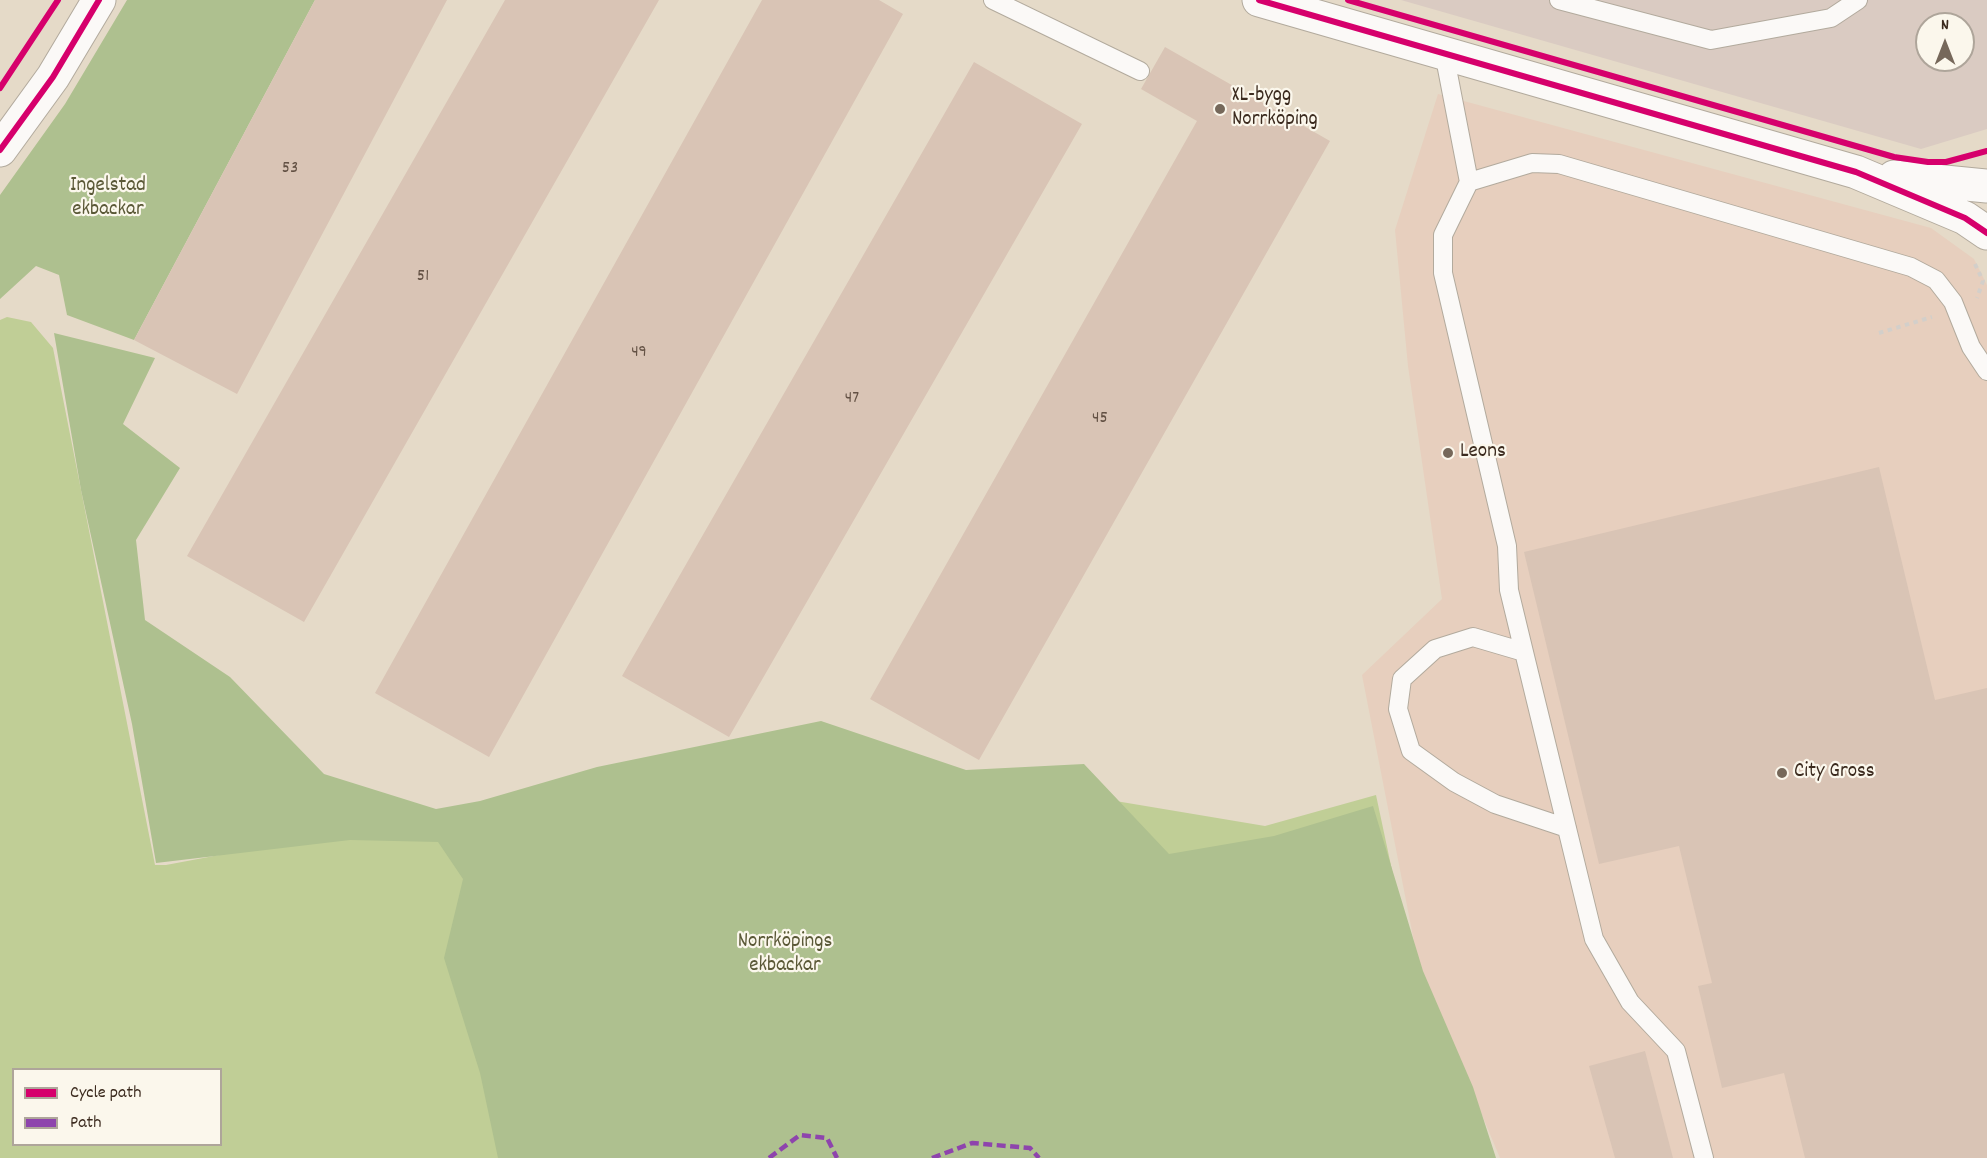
<!DOCTYPE html>
<html>
<head>
<meta charset="utf-8">
<style>
  body { margin:0 }
  #map { position:relative; width:1987px; height:1158px; overflow:hidden; background:#e5dac8; font-family:Dekko,sans-serif }
  canvas { display:block }
  .legend { position:absolute; left:12px; top:1068px; width:210px; height:78px; box-sizing:border-box; background:#fbf7ec; border:2px solid #aea59a; margin:0; padding:8px 10px; list-style:none; font-size:18px; color:#3b2a1e }
  .legend li { display:flex; align-items:center; gap:12px; height:30px }
  .legend b { width:30px; border:2px solid #aea59a }
  .north { position:absolute; left:1915px; top:12px; width:60px; height:60px; box-sizing:border-box; background:#fbf7ec; border:2px solid #aea59a; border-radius:50%; rotate:0deg; font-size:16px; font-weight:700; line-height:24px; text-align:center; color:#3b2a1e }
  .north::after { content:''; display:block; margin:auto; width:21px; height:27px; background:#76685a; clip-path:polygon(50% 0,100% 100%,50% 72%,0 100%) }
</style>
</head>
<body>
<div id="map">
<canvas width="1987" height="1158"></canvas>
<ul class="legend">
<li><b style="height:8px;background:#d6006c"></b>Cycle path</li>
<li><b style="height:8px;background:#8e44ad"></b>Path</li>
</ul>
<div class="north">N</div>
</div>
<script>
const context = document.querySelector('canvas').getContext('2d');
context.lineJoin = 'round';
function fillPath(path, color) { context.fillStyle = color; context.fill(path, 'evenodd'); }
const poly = rows => new Path2D(rows.map(r => 'M' + r).join(''));
function stroke(path, color, width, dash) { context.strokeStyle = color; context.lineWidth = width; context.lineCap = dash ? 'butt' : 'round'; context.setLineDash(dash || []); context.stroke(path); }
function drawText(font, color, halo, rows, align = 'center') {
  context.font = font + ' Dekko,sans-serif'; context.lineWidth = 4.5; context.setLineDash([]); context.textBaseline = 'middle'; context.strokeStyle = halo; context.fillStyle = color; for (const [text, x, y, turn = 0] of rows) {
    context.save(); context.translate(x, y); context.rotate((+turn || 0) * Math.PI / 180); context.textAlign = isNaN(turn) ? turn : align; if (halo) context.strokeText(text, 0, 0); context.fillText(text, 0, 0); context.restore();
  }
}
fillPath(poly([
  [1438,94,1931,228,1974,259,1987,285,1987,1158,1500,1158,1418,962,1362,675,1442,599,1408,366,1395,230]
]), '#e7cfbe');
fillPath(poly([
  [1401,0,1987,0,1987,129,1921,149],
  [1927,24,1963,24,1963,60,1927,60]
]), '#dacbc2');
fillPath(poly([
  [7,317,31,322,53,348,155,865,166,865,793,747,1265,826,1376,795,1393,875,1462,1158,0,1158,0,320],
  [14,1070,220,1070,220,1144,14,1144]
]), '#c0ce96');
fillPath(poly([
  [127,0,315,0,134,340,67,315,59,275,36,266,0,299,0,195,65,104],
  [54,333,155,358,123,424,180,468,136,540,145,620,230,677,324,774,436,809,480,801,597,767,821,721,966,770,1084,764,1169,854,1274,836,1373,806,1423,971,1473,1087,1496,1158,498,1158,480,1073,444,958,463,879,438,842,350,840,156,863,132,724,81,490]
]), '#aec08f');
fillPath(poly([
  [315,0,447,0,237,394,134,340],
  [505,0,659,0,304,622,187,556],
  [762,0,879,0,903,14,489,757,375,693],
  [1165,47,1330,141,979,760,870,699,1197,121,1141,89],
  [974,62,1082,124,729,737,622,676],
  [1879,467,1935,700,1987,688,1987,1158,1805,1158,1784,1073,1722,1088,1698,986,1712,983,1679,846,1599,864,1524,552],
  [1645,1051,1673,1158,1615,1158,1589,1066]
]), '#d9c4b5');
const lane = poly([
  [993,0,1140,71],
  [1559,0,1711,40,1831,18,1858,0],
  [1444,53,1469,182,1532,163,1559,164,1911,267,1936,280,1953,302,1971,347,1987,371],
  [1469,182,1443,235,1443,273,1507,546,1509,590,1524,652,1594,939,1630,1002,1676,1051,1704,1158],
  [1524,652,1473,637,1435,649,1402,679,1398,709,1411,751,1454,782,1495,804,1567,828]
]);
const secondary = poly([
  [1259,0,1856,172,1965,218,1987,233],
  [0,150,53,77,99,0],
  [1894,177,1987,186]
]);
stroke(lane, '#b2aa9d', 20);
stroke(secondary, '#b2aa9d', 35);
stroke(poly([
  [1975,264,1983,281,1977,298],
  [1879,333,1932,317]
]), '#d3cfca', 4, [4.5, 4.5]);
stroke(lane, '#fbf9f7', 18);
stroke(secondary, '#fbf9f7', 33);
stroke(poly([
  [769,1158,800,1135,827,1138,837,1158],
  [932,1158,972,1143,1030,1148,1039,1158]
]), '#8e44ad', 4.5, [9, 4.5]);
stroke(poly([
  [1259,0,1856,172,1965,218,1987,233],
  [1348,0,1894,157,1928,162,1946,162,1987,151],
  [0,88,58,0],
  [0,150,53,77,99,0]
]), '#d6006c', 6);
for (const [x, y, r, color] of [
  [1220,109,6,"#76685a"],
  [1448,453,6,"#76685a"],
  [1782,773,6,"#76685a"]
]) { const dot = new Path2D(); dot.arc(x, y, r, 0, 2 * Math.PI); context.fillStyle = color; context.fill(dot); stroke(dot, '#fbf7ec', 2); }
drawText('18px', '#635144', null, [
  ["53",290,170],
  ["51",423,278],
  ["49",639,354],
  ["47",852,400],
  ["45",1100,420]
]);
drawText('21px', '#3b2a1e', '#fbf7ec', [
  ["XL-bygg",1232,97],
  ["Norrköping",1232,121],
  ["Leons",1460,453],
  ["City Gross",1794,773]
], 'left');
drawText('21px', '#5a5836', '#fbf7ec', [
  ["Ingelstad",108,187],
  ["ekbackar",108,211],
  ["Norrköpings",785,943],
  ["ekbackar",785,967]
]);
</script>
</body>
</html>
